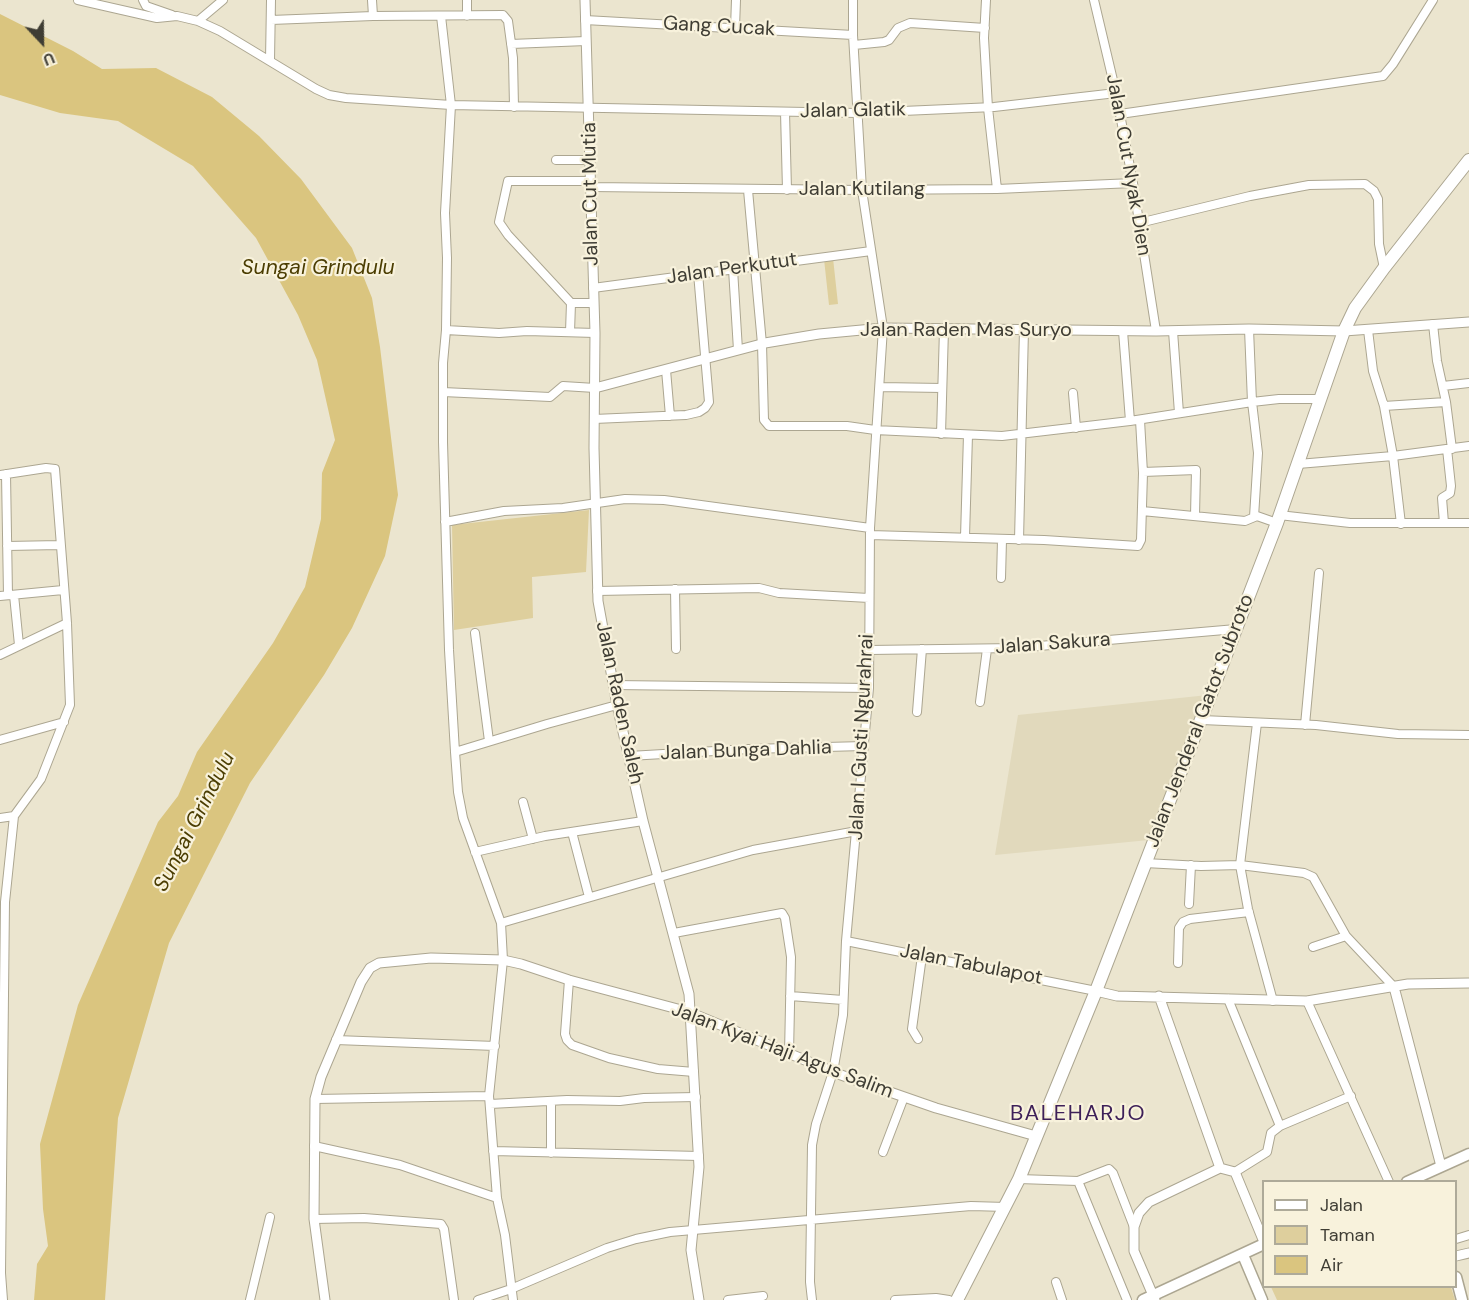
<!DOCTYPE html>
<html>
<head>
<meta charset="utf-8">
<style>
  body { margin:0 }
  #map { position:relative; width:1469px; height:1300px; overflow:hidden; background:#ebe5cf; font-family:"DM Sans",sans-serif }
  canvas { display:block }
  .legend { position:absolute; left:1262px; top:1180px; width:195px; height:108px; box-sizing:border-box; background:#f8f2dc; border:2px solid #aeaa99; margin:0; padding:8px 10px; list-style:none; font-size:18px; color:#3f3d34 }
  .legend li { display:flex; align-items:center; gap:12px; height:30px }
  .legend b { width:30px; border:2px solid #aeaa99 }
  .north { position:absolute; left:12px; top:12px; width:60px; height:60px; -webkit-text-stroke:4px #f8f2dc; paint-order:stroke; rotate:158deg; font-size:16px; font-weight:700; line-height:24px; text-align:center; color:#3f3d34 }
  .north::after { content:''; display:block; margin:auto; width:21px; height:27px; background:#3f3d34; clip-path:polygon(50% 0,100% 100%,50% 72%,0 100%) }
</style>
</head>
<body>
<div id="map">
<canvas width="1469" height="1300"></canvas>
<ul class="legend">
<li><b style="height:8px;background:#fff"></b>Jalan</li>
<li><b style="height:16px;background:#decf9d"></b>Taman</li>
<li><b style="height:16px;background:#dac57f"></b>Air</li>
</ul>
<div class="north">U</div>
</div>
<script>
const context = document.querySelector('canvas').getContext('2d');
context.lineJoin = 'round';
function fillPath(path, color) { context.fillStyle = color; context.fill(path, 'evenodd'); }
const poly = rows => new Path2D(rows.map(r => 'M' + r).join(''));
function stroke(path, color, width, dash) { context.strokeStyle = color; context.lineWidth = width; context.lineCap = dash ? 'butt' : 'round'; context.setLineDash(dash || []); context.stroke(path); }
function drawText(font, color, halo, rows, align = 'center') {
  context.font = font + ' "DM Sans",sans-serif'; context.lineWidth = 4.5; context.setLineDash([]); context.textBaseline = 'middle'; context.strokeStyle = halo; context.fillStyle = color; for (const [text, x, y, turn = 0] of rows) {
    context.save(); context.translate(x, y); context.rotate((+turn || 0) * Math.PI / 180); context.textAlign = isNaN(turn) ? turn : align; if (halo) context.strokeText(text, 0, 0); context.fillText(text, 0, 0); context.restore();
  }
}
fillPath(poly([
  [1208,695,1149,840,995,855,1018,715]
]), '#e1d9bc');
fillPath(poly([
  [833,258,838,304,829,305,824,259],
  [589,510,586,572,532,577,533,618,454,630,452,525],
  [1271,1287,1451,1287,1455,1300,1277,1300]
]), '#decf9d');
fillPath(poly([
  [0,14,73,51,102,69,156,68,212,97,259,136,301,179,352,248,372,298,380,347,398,495,385,556,352,628,324,675,250,783,169,943,118,1118,105,1300,34,1300,37,1264,48,1246,43,1209,40,1144,78,1005,158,822,178,796,197,752,273,643,305,587,321,519,322,473,335,440,317,360,298,315,256,238,193,166,118,121,60,113,0,95]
]), '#dac57f');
const minor = poly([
  [78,0,157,18,177,16,198,21,220,31,316,89,329,95,346,98,451,105,857,113,994,107,1116,93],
  [143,0,146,6,172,15],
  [372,0,373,16],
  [986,0,984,38,988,108,997,189],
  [1094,0,1116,93,1133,183,1156,331],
  [441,16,451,105,445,213,447,258,446,330,443,363,443,442,449,650,455,752,458,792,463,818,501,923,503,960,489,1096,497,1198,505,1235,513,1300],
  [467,16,467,0],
  [271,20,373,16,503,15,508,21,513,58,514,107],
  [585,20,853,35],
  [198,21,223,0],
  [735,28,736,0],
  [511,44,586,41],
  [854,45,884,42,889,40,898,28,910,23,985,28],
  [270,60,271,0],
  [785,112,787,190],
  [1120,114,1383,76,1393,64,1433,0],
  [556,160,591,160],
  [591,181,508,181,499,222,508,235,571,303,594,303],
  [591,187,862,190,997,189,1133,183],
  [748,190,762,344,764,420,769,426,847,426,875,430,1002,436,1130,421,1252,402,1279,399,1320,399],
  [1139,223,1250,196,1309,185,1365,184,1374,191,1378,199,1379,244,1384,268],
  [733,269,738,350],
  [593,288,871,251],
  [1433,324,1437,361,1446,402,1452,449],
  [1249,329,1252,402,1258,453,1254,517],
  [446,330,499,333,527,331,595,333],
  [1368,330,1373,371,1384,406,1393,456,1401,524],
  [1123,331,1130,421],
  [1173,331,1179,413],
  [570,332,571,303],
  [666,370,670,416],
  [1443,386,1469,383],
  [880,387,942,388],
  [443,392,550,397,563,386,595,388],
  [1073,393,1076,428],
  [1384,406,1446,402],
  [594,419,686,415,699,412,705,408,709,402,698,273],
  [941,434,944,329],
  [1298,464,1393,456,1469,446],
  [1143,472,1196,470,1195,516],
  [6,474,8,595],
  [0,475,46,468,55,469,67,623,70,705,41,779,14,816,5,902,1,1273,3,1300],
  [1142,511,1245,521,1257,516,1277,523],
  [1279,515,1350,523,1469,523],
  [445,522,504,511,563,508,625,499,664,500,870,528],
  [1444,523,1442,498,1450,493,1451,486,1447,449],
  [870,535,1044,540,1138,546,1141,540,1143,473,1140,420],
  [965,537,968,435],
  [1019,540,1024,329],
  [7,546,60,545],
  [1001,578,1002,540],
  [675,589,676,649],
  [597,591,759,588,779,593,869,598],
  [14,595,19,645],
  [0,596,63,590],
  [475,633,489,741],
  [869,650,1016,648,1236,629],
  [0,655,67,623],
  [614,685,869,688],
  [980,702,987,649],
  [917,712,922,649],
  [1202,720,1316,725,1398,734,1469,735],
  [1257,723,1240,865,1248,909,1273,1001],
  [1305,725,1319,573],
  [0,740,64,722],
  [455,752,547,724,617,705],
  [629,756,749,749,864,746],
  [523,802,533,839],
  [0,818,14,816],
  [572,832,589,897],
  [475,852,545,836,643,821],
  [1145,863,1201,866,1240,865,1304,873,1313,877,1346,936,1394,987],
  [1189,904,1191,865],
  [501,923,753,850,857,831],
  [674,933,782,913,785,918,791,957,789,1054],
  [846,941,1096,991],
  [1313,947,1346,936],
  [1178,963,1179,928,1183,922,1190,919,1249,912],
  [569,980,565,1034,567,1040,572,1045,609,1058,658,1069,694,1072],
  [790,996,843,1000],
  [1228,999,1280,1126],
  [1307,1001,1389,1182],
  [918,1039,912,1029,922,956],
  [336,1040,495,1046],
  [315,1099,489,1096],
  [490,1104,567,1100,620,1101,644,1098,696,1097],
  [314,1146,400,1165,497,1198],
  [493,1151,699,1156],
  [883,1152,904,1097],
  [551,1153,551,1102],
  [1235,1172,1267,1152,1271,1133,1280,1126,1351,1096],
  [1019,1179,1078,1181,1127,1300],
  [1078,1181,1109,1169,1113,1173,1134,1227],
  [314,1219,364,1218,441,1224,444,1229,454,1300],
  [1456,1239,1469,1235],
  [1056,1282,1062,1300],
  [250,1300,270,1217],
  [478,1300,511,1289,607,1248,636,1239,670,1232,971,1206,1006,1207],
  [728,1300,763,1296],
  [812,1300,810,1282,812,1145,816,1124,833,1072,843,1015,846,941,869,688,870,528,883,328,862,190,853,35,853,0],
  [895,1300,936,1298,949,1300]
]);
const tertiary = poly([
  [585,0,595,333,594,448,598,601,617,705,643,821,689,994,699,1167,691,1250,699,1300],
  [595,388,765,343,819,334,883,328,1156,331,1249,329,1344,331,1469,322],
  [1394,987,1441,1166],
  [1096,991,1117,996,1307,1001,1408,984,1469,983],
  [1159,996,1220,1168],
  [1456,1256,1469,1253],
  [325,1300,314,1219,315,1099,321,1077,361,982,370,968,379,963,431,958,503,960,521,964,569,980,689,1012,841,1075,936,1108,1036,1136],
  [1155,1300,1134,1251,1134,1227,1139,1213,1149,1202,1220,1168,1235,1172,1264,1242]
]);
const secondary = poly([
  [1407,1182,1469,1154],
  [1243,1255,1262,1300],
  [1456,1277,1462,1300],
  [1143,1300,1264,1244]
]);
const trunk = poly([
  [957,1300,1019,1179,1096,991,1277,523,1344,331,1355,308,1384,268,1469,160]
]);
stroke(minor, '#aca691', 10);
stroke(tertiary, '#aca691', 11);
stroke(secondary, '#aca691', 13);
stroke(trunk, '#aca691', 14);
stroke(minor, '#fff', 8);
stroke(tertiary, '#fff', 9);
stroke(secondary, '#fff', 10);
stroke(trunk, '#fff', 12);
drawText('20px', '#3f3d34', '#f8f2dc', [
  ["Gang Cucak",719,27,3],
  ["Jalan Glatik",853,111,-1],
  ["Jalan Cut Nyak Dien",1128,165,80],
  ["Jalan Kutilang",862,190],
  ["Jalan Cut Mutia",591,194,-91],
  ["Jalan Perkutut",732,269,-8],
  ["Jalan Raden Mas Suryo",966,331],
  ["Jalan Sakura",1053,644,-4],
  ["Jalan Raden Saleh",619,703,78],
  ["Jalan Jenderal Gatot Subroto",1200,721,-69],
  ["Jalan I Gusti Ngurahrai",862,737,-87],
  ["Jalan Bunga Dahlia",746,751,-2],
  ["Jalan Tabulapot",971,965,11],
  ["Jalan Kyai Haji Agus Salim",782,1051,21]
]);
drawText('italic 21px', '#4b3d02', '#f8f2dc', [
  ["Sungai Grindulu",318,268],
  ["Sungai Grindulu",195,822,-63]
]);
context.letterSpacing = '1.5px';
drawText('22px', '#3e2059', '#f8f2dc', [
  ["BALEHARJO",1078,1114]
]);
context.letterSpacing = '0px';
</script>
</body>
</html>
